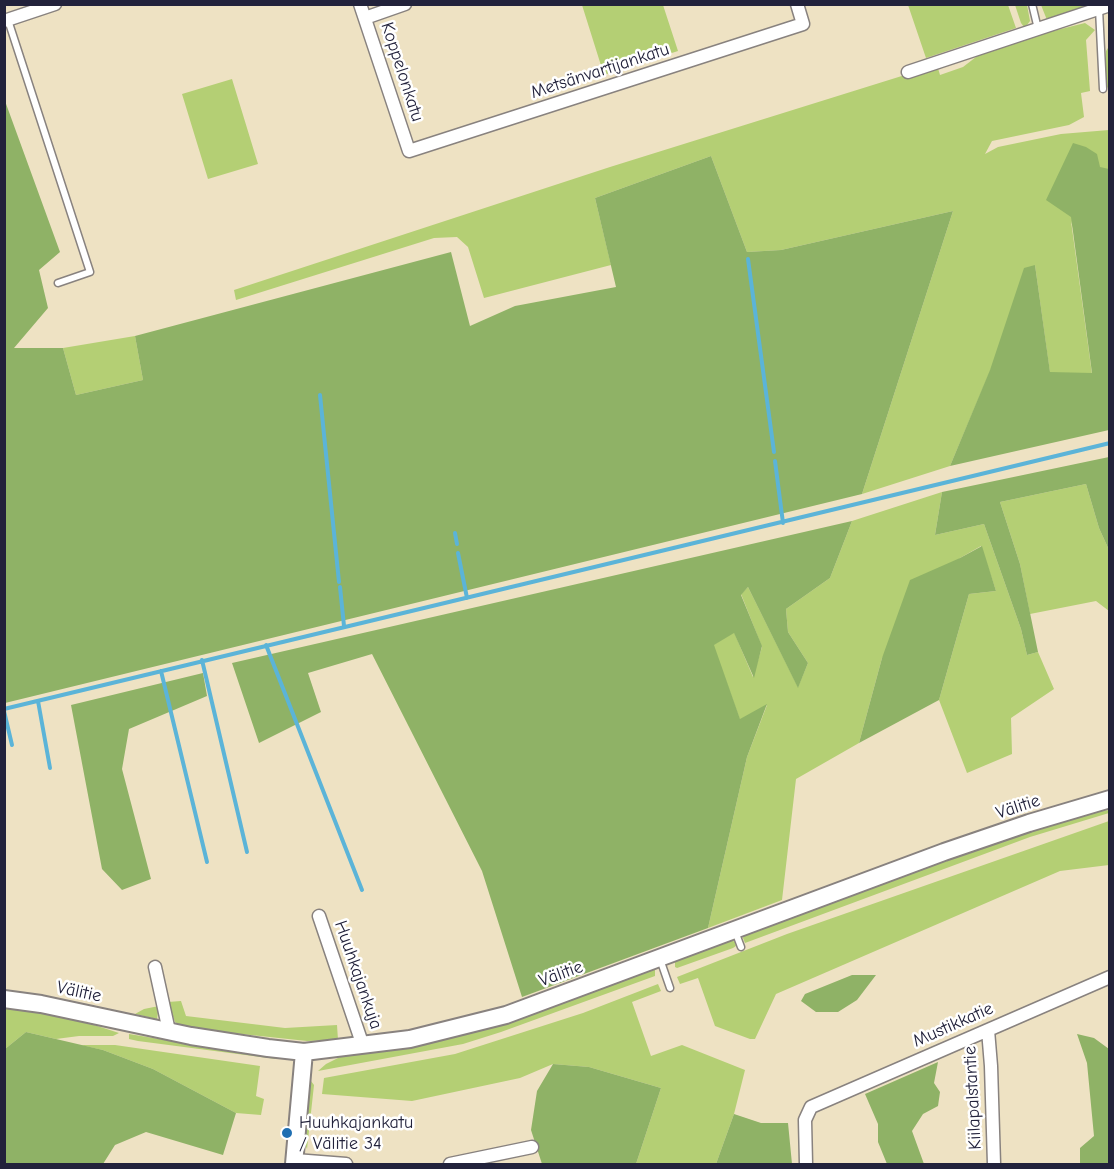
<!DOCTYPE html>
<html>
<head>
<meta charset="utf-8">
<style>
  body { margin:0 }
  #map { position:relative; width:1114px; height:1169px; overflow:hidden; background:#eee2c3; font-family:"Comic Neue",sans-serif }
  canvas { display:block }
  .frame { position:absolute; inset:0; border:6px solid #22223b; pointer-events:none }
</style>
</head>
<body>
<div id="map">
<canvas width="1114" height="1169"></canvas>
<div class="frame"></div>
</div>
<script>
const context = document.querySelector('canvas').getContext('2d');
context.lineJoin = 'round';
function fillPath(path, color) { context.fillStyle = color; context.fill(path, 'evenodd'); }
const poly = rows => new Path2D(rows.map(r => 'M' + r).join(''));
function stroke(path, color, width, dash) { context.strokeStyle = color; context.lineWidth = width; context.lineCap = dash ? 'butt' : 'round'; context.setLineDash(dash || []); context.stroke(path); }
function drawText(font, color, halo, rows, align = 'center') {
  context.font = font + ' "Comic Neue",sans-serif'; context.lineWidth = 5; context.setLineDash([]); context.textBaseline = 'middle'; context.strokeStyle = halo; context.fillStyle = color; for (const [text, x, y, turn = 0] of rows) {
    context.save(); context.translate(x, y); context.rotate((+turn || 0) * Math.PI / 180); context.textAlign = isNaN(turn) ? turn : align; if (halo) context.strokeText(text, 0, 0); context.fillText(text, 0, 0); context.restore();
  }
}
fillPath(poly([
  [582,5,663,5,678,51,604,75],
  [908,5,1008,5,1016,28,926,58],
  [1015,5,1027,5,1030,21,1027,25,1024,27,1021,23],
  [1041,5,1041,4,1089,5,1047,20],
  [1085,23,1095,30,1086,40,1090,91,1081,93,1084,117,1069,125,992,141,985,154,998,147,1061,134,1109,130,1109,353,1071,221,1092,374,1050,373,1035,265,950,466,862,494,953,211,781,250,747,252,711,156,595,198,611,265,484,298,468,247,457,237,434,238,236,300,234,290,610,167,937,65,940,75,963,67,989,47],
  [1108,48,1110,51,1108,88,1105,85,1105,67,1106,51],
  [232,79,258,164,208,179,182,94],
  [135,336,143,380,76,395,63,348],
  [1086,484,1099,528,1109,550,1109,611,1096,601,1030,614,1020,564,1000,502],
  [942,492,935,535,984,524,1021,629,1027,655,1038,652,1054,689,1011,718,1012,754,967,773,939,700,969,594,996,591,981,546,960,558,882,658,859,743,796,779,782,900,708,928,747,757,767,705,740,720,713,645,734,632,753,677,762,647,741,594,748,587,798,687,808,663,788,632,786,609,830,578,852,521],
  [1109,810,1109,813,1030,837,745,943,743,938,744,935,1011,836,1086,813],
  [1109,821,1109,865,1060,871,776,994,755,1039,750,1039,715,1026,698,978,680,984,677,977,787,934],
  [730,939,735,942,736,946,733,948,677,968,675,967,675,960],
  [652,969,655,970,655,976,501,1032,463,1044,318,1071,326,1064,342,1056,438,1041,519,1019],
  [658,984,661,991,632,1002,651,1056,682,1045,745,1070,734,1114,716,1164,636,1164,661,1088,589,1067,553,1064,520,1078,412,1101,322,1094,324,1078,455,1054,583,1013],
  [181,1001,186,1016,285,1028,337,1025,338,1040,307,1041,185,1028,175,1022,168,1002],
  [5,1005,82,1021,119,1033,113,1036,79,1036,56,1039,26,1032,5,1049],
  [159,1006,157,1019,135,1014,144,1009],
  [129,1034,232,1051,273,1055,276,1059,138,1041,129,1039],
  [80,1045,115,1045,260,1066,256,1096,264,1099,261,1115,236,1113,153,1069,103,1050],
  [311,1081,314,1085,307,1149,304,1142,308,1087]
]), '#b4cf74');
fillPath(poly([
  [5,101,60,252,39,270,48,308,14,348,63,348,76,395,143,380,135,336,451,252,470,326,515,306,616,287,595,198,711,156,747,252,781,250,953,211,862,494,5,703],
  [1073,143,1086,147,1097,154,1100,167,1109,169,1109,430,950,466,990,370,1024,268,1035,265,1050,372,1092,373,1071,217,1046,200],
  [1109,457,1109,550,1099,528,1086,484,1000,502,1020,564,1038,652,1027,655,1021,629,984,524,935,535,942,492],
  [852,521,830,578,786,609,788,632,808,663,798,688,748,587,741,595,762,646,754,678,734,633,714,645,740,719,767,704,747,757,708,928,522,997,482,871,372,654,308,673,321,712,259,743,232,663],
  [982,546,996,591,969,594,939,700,859,743,882,658,910,580,960,558],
  [203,673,207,696,129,729,122,769,151,879,122,890,102,869,71,705],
  [852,975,876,975,857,1000,838,1012,816,1012,801,1001,805,994],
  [26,1032,103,1050,153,1069,236,1113,223,1155,146,1132,115,1145,103,1164,5,1164,5,1049],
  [1077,1034,1094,1038,1109,1049,1109,1164,1080,1164,1080,1148,1094,1136,1087,1063],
  [938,1062,934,1083,940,1092,938,1106,923,1114,912,1131,924,1164,887,1164,878,1142,878,1124,865,1094],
  [553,1064,589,1067,661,1088,636,1164,542,1164,531,1130,537,1091],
  [734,1114,761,1123,788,1123,792,1164,716,1164]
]), '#8fb266');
stroke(poly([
  [748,259,774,452],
  [320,395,339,582],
  [775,461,783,523],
  [455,533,457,544],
  [458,553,467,598],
  [340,587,344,626],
  [266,645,362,890],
  [202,660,247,852],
  [161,671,207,862],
  [38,701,50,768],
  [4,709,1110,443],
  [4,711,12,745]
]), '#5bb4d8', 4);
const lane = poly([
  [1032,4,1038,29],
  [1099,9,1103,89],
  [8,20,90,272,58,283],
  [735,931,741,947],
  [660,959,670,988]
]);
const street = poly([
  [360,4,409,151,803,24,797,4],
  [365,18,405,4],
  [4,21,55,4],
  [908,72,1110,5],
  [319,916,363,1046],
  [155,967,169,1031],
  [988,1030,991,1066,994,1164],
  [295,1160,346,1164],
  [450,1164,532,1147],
  [806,1164,805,1120,811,1107,1110,977]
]);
const secondary = poly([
  [4,999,41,1004,191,1036,268,1048,304,1052,410,1039,506,1015,944,852,1029,823,1110,799],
  [294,1164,304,1052]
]);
stroke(lane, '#88827f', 9);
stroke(street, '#88827f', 15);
stroke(secondary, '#88827f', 20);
stroke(lane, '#fff', 6);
stroke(street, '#fff', 12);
stroke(secondary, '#fff', 16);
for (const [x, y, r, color] of [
  [287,1133,6,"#1f6fb2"]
]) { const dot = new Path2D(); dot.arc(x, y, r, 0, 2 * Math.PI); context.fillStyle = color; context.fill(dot); stroke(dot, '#fff', 2); }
drawText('18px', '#22223b', '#fff', [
  ["Metsänvartijankatu",600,71,-18],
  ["Koppelonkatu",402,72,72],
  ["Välitie",1018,807,-18],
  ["Välitie",561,974,-20],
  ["Huuhkajankuja",358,975,71],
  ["Välitie",79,992,12],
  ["Mustikkatie",953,1025,-24],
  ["Kiilapalstantie",973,1098,-93]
]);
drawText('18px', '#22223b', '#fff', [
  ["Huuhkajankatu",299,1123],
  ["/ Välitie 34",299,1144]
], 'left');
</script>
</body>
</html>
